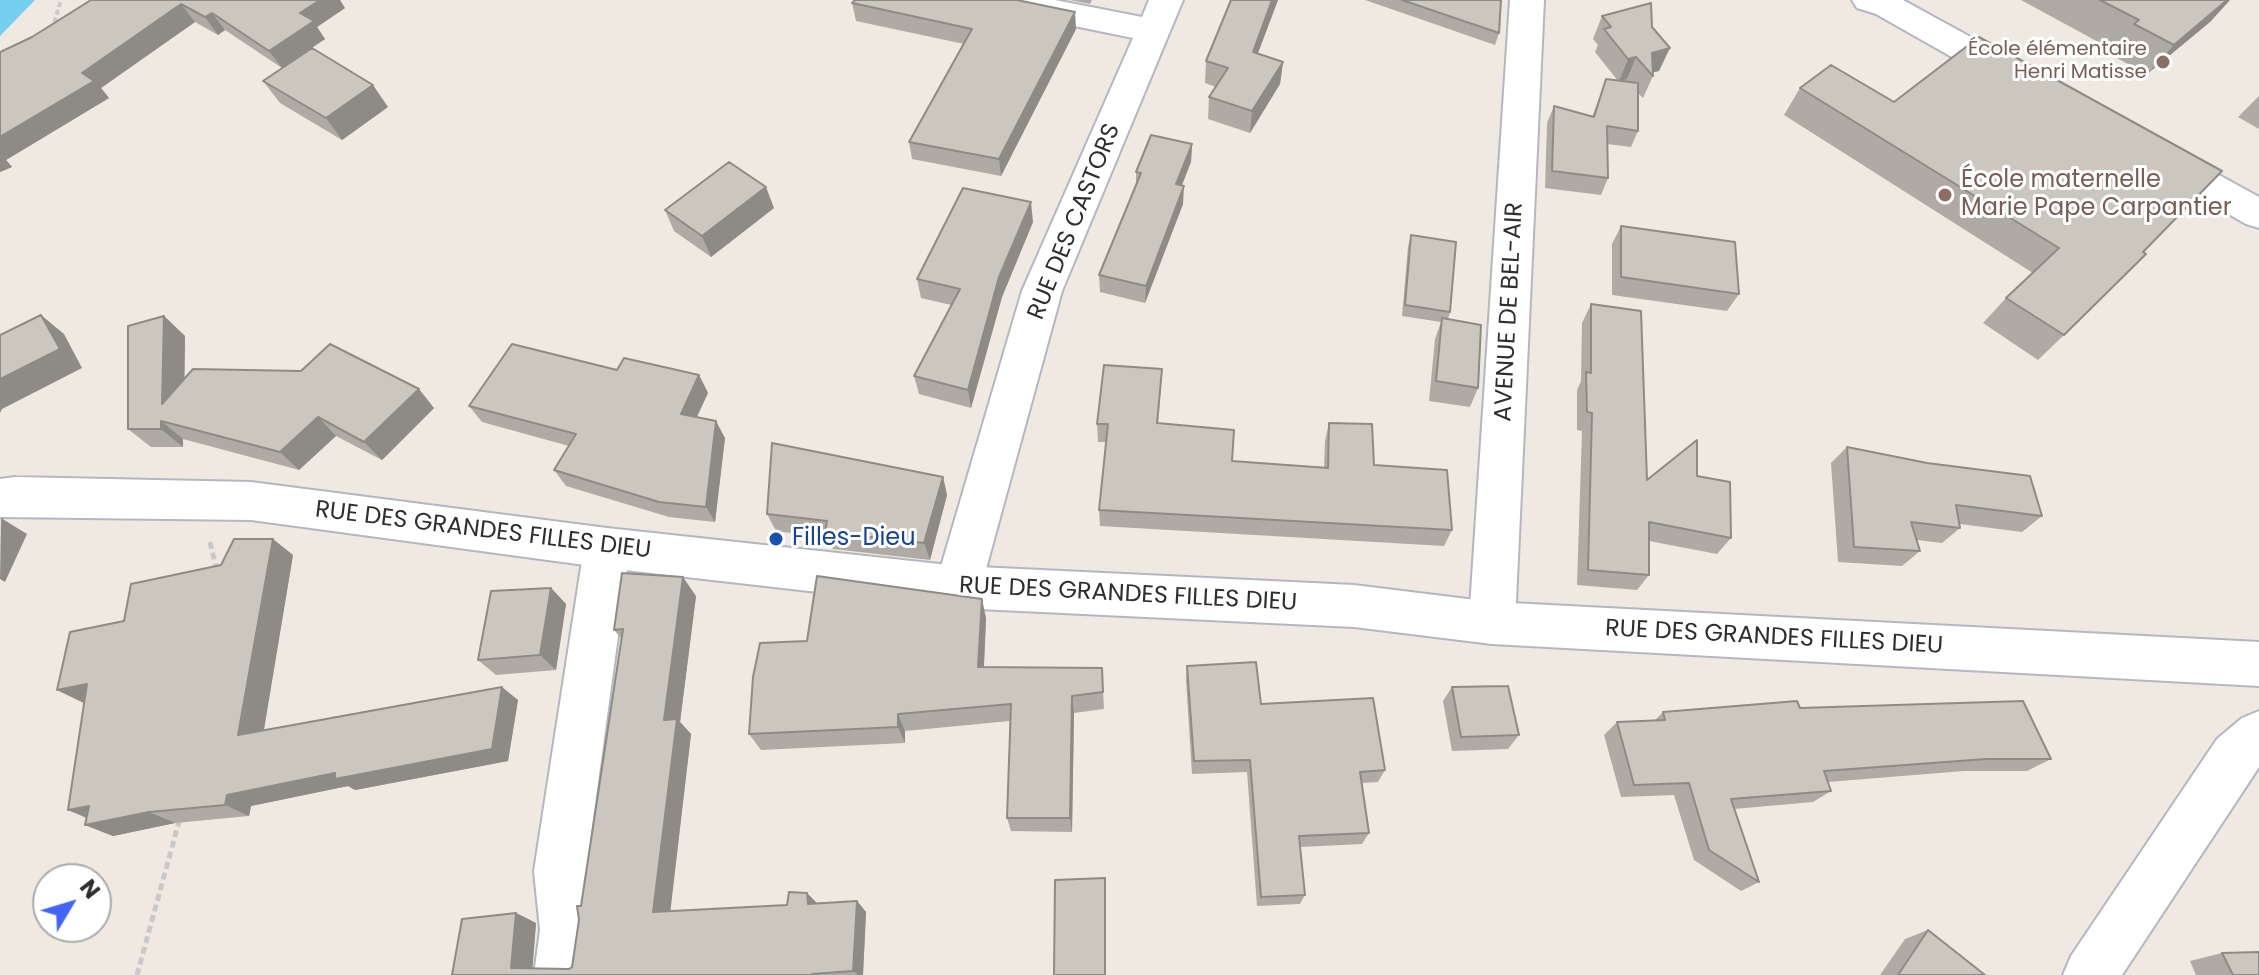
<!DOCTYPE html>
<html>
<head>
<meta charset="utf-8">
<style>
  body { margin:0 }
  #map { position:relative; width:2259px; height:975px; overflow:hidden; background:#efe9e1; font-family:Poppins,sans-serif }
  canvas { display:block }
  .north { position:absolute; left:32px; top:863px; width:80px; height:80px; box-sizing:border-box; background:#fff; border:2px solid #ababab; border-radius:50%; rotate:52deg; font-size:22px; font-weight:700; line-height:32px; text-align:center; color:#2e2e2e }
  .north::after { content:''; display:block; margin:auto; width:28px; height:36px; background:#4264fb; clip-path:polygon(50% 0,100% 100%,50% 72%,0 100%) }
</style>
</head>
<body>
<div id="map">
<canvas width="2259" height="975"></canvas>
<div class="north">N</div>
</div>
<script>
const context = document.querySelector('canvas').getContext('2d');
context.lineJoin = 'round';
function fillPath(path, color) { context.fillStyle = color; context.fill(path, 'evenodd'); }
const poly = rows => new Path2D(rows.map(r => 'M' + r).join(''));
function stroke(path, color, width, dash) { context.strokeStyle = color; context.lineWidth = width; context.lineCap = dash ? 'butt' : 'round'; context.setLineDash(dash || []); context.stroke(path); }
function drawText(font, color, halo, rows, align = 'center') {
  context.font = font + ' Poppins,sans-serif'; context.lineWidth = 6; context.setLineDash([]); context.textBaseline = 'middle'; context.strokeStyle = halo; context.fillStyle = color; for (const [text, x, y, turn = 0] of rows) {
    context.save(); context.translate(x, y); context.rotate((+turn || 0) * Math.PI / 180); context.textAlign = isNaN(turn) ? turn : align; if (halo) context.strokeText(text, 0, 0); context.fillText(text, 0, 0); context.restore();
  }
}
fillPath(poly([
  [0,0,35,0,0,36]
]), '#75cff0');
const minor = poly([
  [984,0,1055,0,1142,17,1149,0,1183,0,1062,291,981,587,974,602,958,608,942,602,935,587,1022,291,1133,38,1001,11,989,8,984,0],
  [1510,0,1544,0,1515,623,1509,638,1492,644,1475,638,1469,623,1510,0],
  [1852,0,1903,0,2027,68,2033,77,2027,86,2015,89,2003,86,1876,14,1857,8,1852,0],
  [2155,143,2168,147,2259,197,2259,228,2246,224,2142,165,2137,156,2142,147,2155,143],
  [607,528,623,534,630,548,586,871,594,930,588,975,534,975,540,930,534,871,584,548,591,534,607,528],
  [2259,711,2259,767,2122,975,2063,975,2071,956,2217,739,2242,718,2259,711]
]);
const secondary = poly([
  [15,477,251,482,607,528,958,566,1354,585,1492,602,2259,642,2259,686,1492,644,1354,627,958,608,607,568,251,520,0,517,0,479,15,477]
]);
stroke(minor, '#b4b7c1', 4);
stroke(secondary, '#b4b7c1', 4);
stroke(poly([
  [52,30,61,0]
]), '#c9c9c9', 4, [5, 3]);
stroke(poly([
  [210,542,217,571],
  [137,975,180,818]
]), '#c9c9c9', 5, [7, 4]);
fillPath(minor, '#fff');
fillPath(secondary, '#fff');
fillPath(poly([
  [91,0,345,8,317,27,325,39,282,68,225,30,218,35,195,22,101,88,109,98,6,160,12,167,0,172,32,37],
  [1070,0,1092,0,1090,4],
  [1231,0,1278,0,1258,53,1283,62,1280,84,1250,133,1208,119,1209,97,1216,87,1205,83,1206,61],
  [1365,0,1501,0,1499,33,1495,45],
  [2021,0,2230,0,2210,22,2147,74,2109,54,2113,50],
  [852,3,1076,29,1001,176,912,159,909,142,964,44,856,21],
  [1602,16,1652,27,1659,71,1653,72,1653,76,1643,98,1638,93,1638,131,1631,147,1607,144,1608,178,1601,195,1545,188,1547,123,1554,106,1592,117,1606,79,1618,81,1595,52,1598,45,1593,39],
  [263,81,388,107,342,140,280,103],
  [1800,88,2143,252,2064,335,2038,360,1983,323,2006,298,2033,273,1784,115],
  [2259,96,2259,129,2238,117],
  [1192,144,1191,162,1182,185,1183,204,1145,303,1100,292,1099,275,1136,187,1136,172],
  [774,208,711,257,674,231,665,210],
  [1033,222,1002,297,971,408,919,394,914,376,951,305,921,298,917,279],
  [1621,226,1739,294,1727,311,1612,295,1612,244],
  [1411,235,1450,312,1448,319,1478,388,1470,407,1429,401,1435,339,1441,322,1402,316,1408,247],
  [1591,304,1647,480,1697,476,1731,538,1717,554,1649,541,1649,575,1637,590,1577,585,1582,431,1577,430,1577,390,1581,381,1582,323],
  [164,316,185,336,184,379,434,408,382,460,336,436,299,470,183,439,183,447,151,447,128,429],
  [617,370,699,375,708,393,697,417,725,438,715,522,669,517,566,486,554,470,569,446,482,422,469,406],
  [1161,388,1158,424,1232,461,1324,467,1325,441,1329,423,1374,465,1452,530,1444,546,1100,526,1099,510,1106,442,1098,442,1097,424],
  [1847,447,2042,516,2022,532,1960,524,1960,528,1942,543,1917,540,1920,551,1902,566,1838,562,1831,463],
  [943,477,947,495,930,560,833,549,827,538,776,531,767,514],
  [293,555,263,731,518,700,508,761,355,790,348,786,251,806,249,816,175,823,113,836,85,825,86,818,68,810,84,703,57,690],
  [551,588,566,604,556,670,496,675,478,660],
  [696,596,680,722,691,734,670,911,857,901,866,912,863,975,452,975,516,913,536,923,532,969,569,969,572,967,622,639,614,630],
  [986,618,984,667,1102,668,1104,709,1074,713,1072,832,1011,831,1007,818,1010,721,905,731,905,743,761,750,749,734,807,641],
  [1187,666,1385,770,1378,782,1361,783,1369,833,1362,844,1300,847,1305,895,1300,904,1257,906,1247,772,1192,774,1186,680],
  [1452,687,1519,735,1508,749,1452,751,1443,701],
  [1800,708,2051,759,2027,771,1964,771,1828,782,1831,791,1813,802,1734,809,1759,882,1741,891,1694,860,1674,795,1621,797,1604,735,1617,722,1654,721,1663,712],
  [1928,930,1985,975,1880,975,1905,939],
  [2222,953,2259,975,2196,975,2190,961]
]), '#afaba4');
fillPath(poly([
  [320,0,340,0,345,8,317,27,325,39,282,68,269,51,300,13],
  [1272,0,1278,0,1250,74,1253,52],
  [2227,0,2230,0,2210,22,2147,74,2174,45],
  [181,4,195,22,101,88,109,98,6,160,12,167,0,172,0,137,82,73],
  [1075,12,1076,29,1001,176,999,159],
  [212,13,225,30,218,35,205,17],
  [1670,48,1659,71,1650,73,1652,53],
  [1636,57,1627,79,1619,81,1628,59],
  [1283,62,1280,84,1250,133,1252,111],
  [373,85,388,107,342,140,326,118],
  [1192,144,1191,162,1175,202,1176,184],
  [1184,186,1183,204,1145,303,1146,286],
  [766,187,774,208,711,257,702,236],
  [1031,202,1033,222,1002,297,971,408,968,390,999,277],
  [41,315,64,334,82,368,2,409,0,413,0,379],
  [164,316,185,336,184,422,162,404],
  [699,375,708,393,690,431,681,414],
  [419,389,434,408,382,460,364,442],
  [318,417,336,436,299,470,280,452],
  [161,421,183,439,183,447,161,429],
  [716,421,725,438,715,522,706,507],
  [943,477,947,495,930,560,924,543],
  [1,518,27,534,5,582,0,579],
  [273,539,293,555,261,748,238,735],
  [683,577,696,596,680,722,691,734,669,923,653,912,664,720],
  [551,588,566,604,556,670,540,655],
  [982,599,986,618,983,685,978,667],
  [87,684,84,703,57,690],
  [502,687,518,700,508,761,355,790,348,786,251,806,249,816,225,805,227,795],
  [1072,696,1074,713,1072,832,1070,818],
  [898,714,905,731,905,743,898,727],
  [89,806,96,821,68,810],
  [149,812,175,823,113,836,85,825],
  [807,893,818,904,808,904],
  [857,901,866,912,863,975,858,975,853,971],
  [516,913,536,923,532,975,511,968]
]), '#8e8b86');
const building = poly([
  [91,0,320,0,300,13,314,21,269,51,212,13,205,17,181,4,82,73,94,81,0,137,0,52,32,37,91,0],
  [855,0,1017,0,1075,12,999,159,909,142,972,29,852,3,855,0],
  [1231,0,1272,0,1253,52,1283,62,1252,111,1209,97,1228,68,1206,61,1231,0],
  [1402,0,1501,0,1499,33,1402,0],
  [2100,0,2227,0,2174,45,2134,24,2139,20,2100,0],
  [1651,3,1652,27,1670,48,1652,53,1653,76,1636,57,1628,59,1604,29,1611,27,1602,16,1651,3],
  [1979,37,2222,171,2143,252,2146,254,2064,335,2006,298,2059,248,1800,88,1831,65,1894,102,1979,37],
  [312,48,373,85,326,118,263,81,312,48],
  [1606,79,1638,83,1638,131,1607,126,1608,178,1552,171,1554,106,1594,117,1606,79],
  [1151,135,1192,144,1176,184,1184,186,1146,286,1099,275,1141,173,1136,172,1151,135],
  [729,162,766,187,702,236,665,210,729,162],
  [963,188,1031,202,999,277,968,390,914,376,960,289,917,279,963,188],
  [1621,226,1735,242,1739,294,1621,277,1621,226],
  [1411,235,1456,242,1450,312,1405,305,1411,235],
  [1591,304,1641,311,1647,480,1697,440,1697,476,1730,482,1731,538,1649,522,1649,575,1588,570,1592,413,1587,412,1586,372,1591,373,1591,304],
  [41,315,60,349,0,379,0,335,41,315],
  [164,316,162,404,193,369,301,371,330,344,419,389,364,442,318,417,280,452,161,421,161,429,128,429,128,326,164,316],
  [1442,318,1481,325,1478,388,1436,381,1442,318],
  [512,344,617,370,624,358,699,375,681,414,716,421,706,507,659,502,554,470,576,434,469,406,512,344],
  [1104,365,1162,369,1157,423,1234,430,1232,461,1328,468,1329,423,1372,424,1374,465,1447,470,1452,530,1099,510,1108,424,1097,424,1104,365],
  [772,443,943,477,924,543,825,532,827,521,767,514,772,443],
  [1847,447,1927,463,2030,476,2042,516,1956,505,1960,528,1911,522,1920,551,1854,547,1847,447],
  [234,539,273,539,238,735,502,687,492,749,335,779,335,773,227,795,225,805,149,812,85,825,89,806,68,810,87,684,57,690,70,632,124,621,131,584,221,565,234,539],
  [622,573,683,577,664,720,677,719,653,912,787,905,789,892,807,893,808,904,857,901,853,971,812,974,812,975,452,975,462,919,516,913,511,968,569,969,572,967,579,920,577,906,581,906,623,629,614,630,622,573],
  [817,576,982,599,978,667,1102,668,1103,692,1072,696,1070,818,1007,818,1011,704,898,714,898,727,749,734,753,677,760,643,807,641,817,576],
  [551,588,540,655,478,660,491,591,551,588],
  [1256,662,1261,704,1373,698,1385,770,1360,772,1369,833,1299,836,1305,895,1261,897,1250,760,1194,761,1187,666,1256,662],
  [1508,686,1519,735,1461,737,1452,687,1508,686],
  [1797,701,1800,708,2023,701,2051,759,1986,759,1824,771,1831,791,1731,799,1759,882,1709,850,1689,783,1634,785,1617,722,1665,720,1663,712,1797,701],
  [1105,878,1105,975,1054,975,1055,880,1105,878],
  [1928,930,1985,975,1898,975,1928,930],
  [2259,952,2259,975,2233,975,2222,953,2259,952]
]);
fillPath(building, '#cbc7bf');
stroke(building, '#8e8b86', 2);
for (const [x, y, r, color] of [
  [2163,62,8,"#8d6e63"],
  [1945,195,8,"#8d6e63"],
  [776,539,8,"#1a4fb4"]
]) { const dot = new Path2D(); dot.arc(x, y, r, 0, 2 * Math.PI); context.fillStyle = color; context.fill(dot); stroke(dot, '#fff', 3); }
drawText('20px', '#785e54', '#fff', [
  ["École élémentaire",2147,50],
  ["Henri Matisse",2147,73]
], 'right');
drawText('24px', '#785e54', '#fff', [
  ["École maternelle",1961,181],
  ["Marie Pape Carpantier",1961,209]
], 'left');
drawText('24px', '#2e2e2e', '#fff', [
  ["RUE DES CASTORS",1075,222,-68],
  ["AVENUE DE BEL-AIR",1510,312,-87],
  ["RUE DES GRANDES FILLES DIEU",483,531,7],
  ["RUE DES GRANDES FILLES DIEU",1128,595,3],
  ["RUE DES GRANDES FILLES DIEU",1774,638,3]
]);
drawText('24px', '#164399', '#fff', [
  ["Filles-Dieu",792,539]
], 'left');
</script>
</body>
</html>
